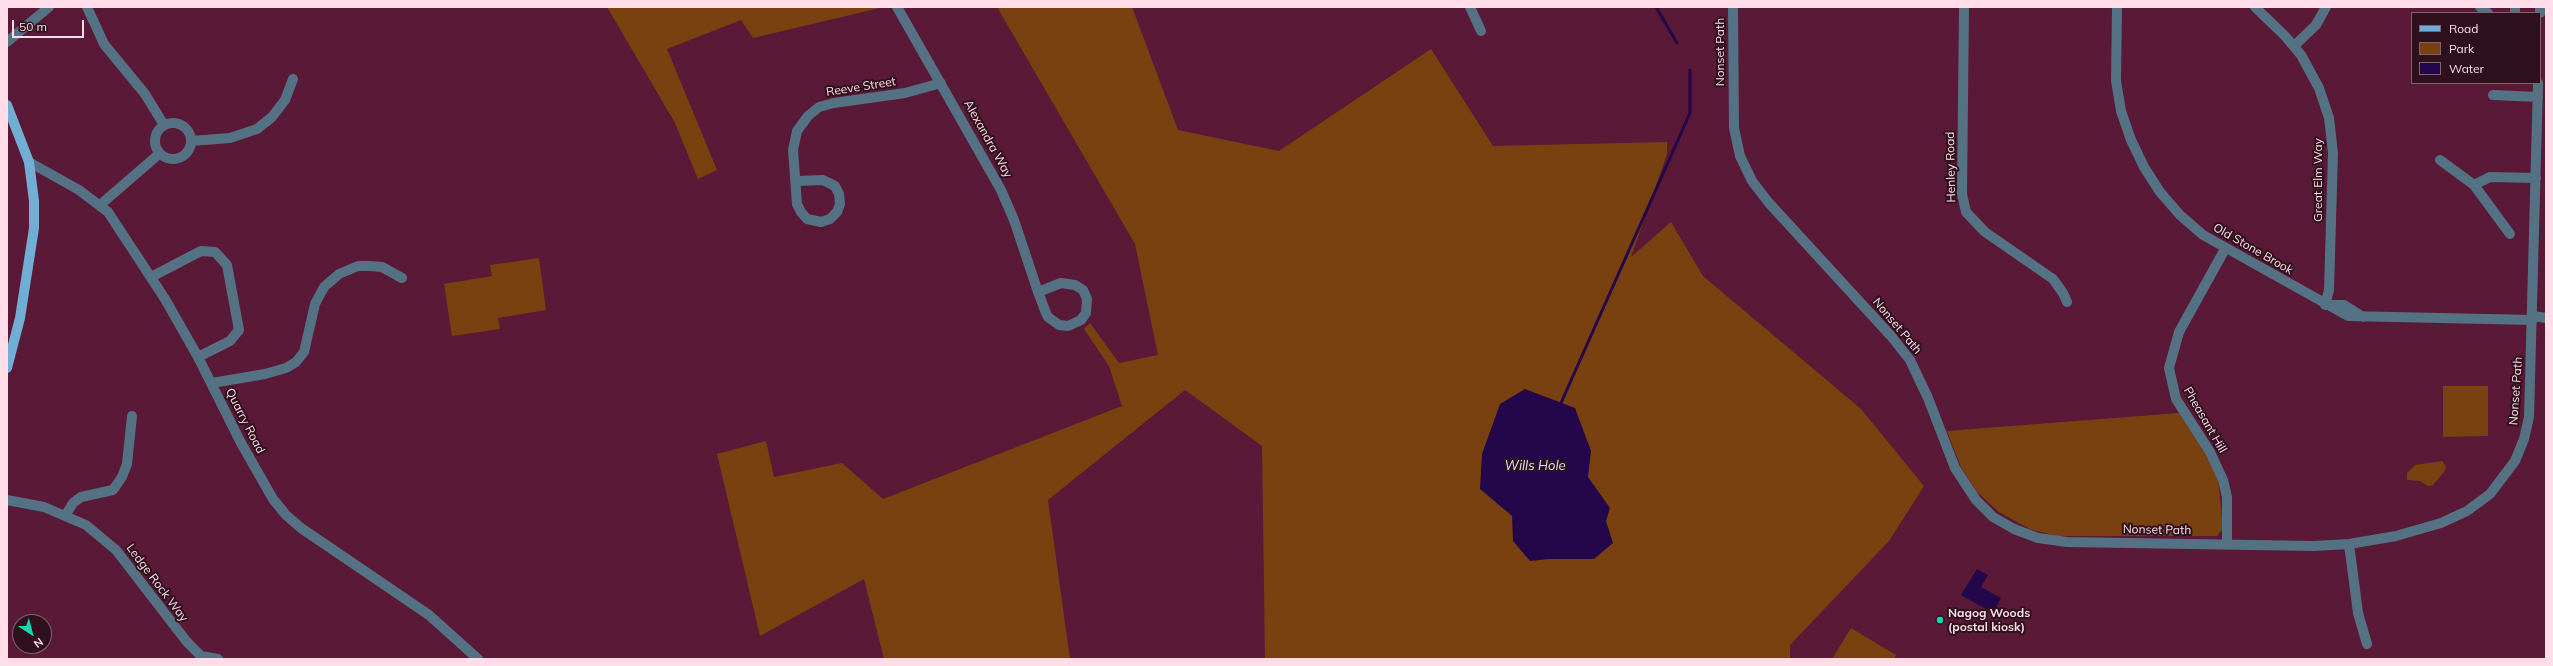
<!DOCTYPE html>
<html>
<head>
<meta charset="utf-8">
<style>
  body { margin:0 }
  #map { position:relative; width:2553px; height:666px; overflow:hidden; background:#591937; font-family:Mulish,sans-serif }
  canvas { display:block }
  .frame { position:absolute; inset:0; border:8px solid #fedde8; pointer-events:none }
  .legend { position:absolute; left:2411px; top:12px; width:130px; height:72px; box-sizing:border-box; background:#2e111d; border:1px solid #81636e; margin:0; padding:5px 7px; list-style:none; font-size:12px; color:#fedde8 }
  .legend li { display:flex; align-items:center; gap:8px; height:20px }
  .legend b { width:20px; border:1px solid #81636e }
  .north { position:absolute; left:12px; top:614px; width:40px; height:40px; box-sizing:border-box; background:#2e111d; border:1px solid #81636e; border-radius:50%; rotate:144deg; font-size:11px; font-weight:700; line-height:16px; text-align:center; color:#fedde8 }
  .north::after { content:''; display:block; margin:auto; width:14px; height:18px; background:#16d5b3; clip-path:polygon(50% 0,100% 100%,50% 72%,0 100%) }
  .scale { position:absolute; left:12px; top:20px; width:72px; height:18px; box-sizing:border-box; border:2px solid #fedde8; border-top:0; padding-left:5px; font-size:12px; line-height:14px; white-space:nowrap; color:#fedde8; -webkit-text-stroke:3px #2e111d; paint-order:stroke }
</style>
</head>
<body>
<div id="map">
<canvas width="2553" height="666"></canvas>
<div class="frame"></div>
<ul class="legend">
<li><b style="height:5px;background:#70aed3"></b>Road</li>
<li><b style="height:11px;background:#7a4110"></b>Park</li>
<li><b style="height:11px;background:#23074a"></b>Water</li>
</ul>
<div class="north">N</div>
<div class="scale">50 m</div>
</div>
<script>
const context = document.querySelector('canvas').getContext('2d');
context.lineJoin = 'round';
function fillPath(path, color) { context.fillStyle = color; context.fill(path, 'evenodd'); }
const poly = rows => new Path2D(rows.map(r => 'M' + r).join(''));
function stroke(path, color, width, dash) { context.strokeStyle = color; context.lineWidth = width; context.lineCap = dash ? 'butt' : 'round'; context.setLineDash(dash || []); context.stroke(path); }
function drawText(font, color, halo, rows, align = 'center') {
  context.font = font + ' Mulish,sans-serif'; context.lineWidth = 4; context.setLineDash([]); context.textBaseline = 'middle'; context.strokeStyle = halo; context.fillStyle = color; for (const [text, x, y, turn = 0] of rows) {
    context.save(); context.translate(x, y); context.rotate((+turn || 0) * Math.PI / 180); context.textAlign = isNaN(turn) ? turn : align; if (halo) context.strokeText(text, 0, 0); context.fillText(text, 0, 0); context.restore();
  }
}
fillPath(poly([
  [607,7,884,7,753,38,741,20,667,49,717,170,698,179,675,123],
  [997,7,1132,7,1178,130,1279,151,1431,49,1493,146,1667,142,1667,154,1631,257,1671,222,1703,276,1861,409,1924,486,1889,541,1790,645,1790,659,1265,659,1262,446,1185,390,1048,500,1070,659,884,659,864,579,760,636,717,454,766,441,774,477,842,463,883,499,1122,406,1109,366,1084,329,1090,323,1119,363,1158,355,1135,244],
  [539,258,546,310,498,318,500,329,452,336,444,284,492,276,490,265],
  [2443,386,2488,386,2488,436,2443,437],
  [2179,413,2206,455,2218,480,2222,516,2222,530,2217,536,2056,536,2030,529,1999,512,1977,492,1961,467,1947,431],
  [2442,461,2446,467,2444,472,2433,485,2428,486,2420,481,2407,480,2407,473,2415,465],
  [1851,628,1896,655,1894,659,1832,659]
]), '#7a4110');
fillPath(poly([
  [1525,389,1575,408,1591,451,1588,477,1610,508,1606,521,1613,543,1594,559,1549,559,1530,561,1513,541,1512,516,1480,489,1482,454,1500,404],
  [1977,569,1988,575,1981,587,2001,598,1993,613,1961,595]
]), '#23074a');
stroke(poly([
  [1656,7,1677,43],
  [1561,403,1690,113,1690,70]
]), '#23074a', 3);
stroke(poly([
  [87,7,104,44,145,94,164,125],
  [897,7,1001,190,1014,220,1038,292,1046,313,1048,317,1059,325,1068,326,1081,320,1086,313,1087,299,1083,290,1075,285,1061,283,1038,292],
  [1470,7,1481,31],
  [1733,7,1734,128,1740,156,1752,181,1769,203,1891,336,1910,360,1928,398,1955,468,1976,500,1993,517,2014,529,2038,538,2067,542,2314,546,2349,544,2396,536,2441,523,2467,511,2490,494,2515,461,2524,439,2529,417,2538,83],
  [1964,7,1962,194,1966,212,1985,232,2053,279,2063,293,2067,302],
  [2117,7,2116,81,2121,111,2131,140,2144,167,2160,192,2180,215,2203,235,2348,316,2533,320],
  [2255,7,2286,37,2301,55,2319,88,2329,118,2333,153,2329,290,2325,305],
  [2480,7,2488,13],
  [2515,7,2515,13],
  [2540,13,2540,7],
  [7,42,49,7],
  [2294,46,2316,25,2326,7],
  [2493,95,2538,97],
  '155 141a18 18 0 1 1 36 0a18 18 0 1 1-36 0Z',
  [191,141,230,138,257,129,272,117,285,100,293,79],
  [2440,160,2474,185,2510,234],
  [29,162,79,190,108,212,165,299,198,357,241,443,273,499,286,515,301,528,429,615,478,659],
  [796,181,823,180,835,186,839,194,840,204,837,212,830,219,821,222,807,219,801,212,797,204,793,150,797,131,808,116,819,107,834,103,905,93,941,83],
  [2474,185,2490,177,2536,178],
  [100,205,159,154],
  [2225,249,2179,332,2169,368,2176,399,2210,452,2223,480,2227,497,2227,544],
  [151,277,201,251,215,252,227,265,239,330,230,341,198,357],
  [2325,305,2344,305,2363,317],
  [2533,316,2546,318],
  [212,383,265,374,286,368,296,362,304,352,315,304,324,287,339,274,358,266,370,266,382,267,402,278],
  [7,500,44,507,86,525,116,550,187,642,201,656,218,659],
  [65,516,73,503,81,497,113,490,122,477,127,464,132,416],
  [2349,544,2358,613,2367,644]
]), '#557284', 10);
stroke(poly([
  [7,105,29,162,34,201,34,228,20,318,7,368]
]), '#70aed3', 10);
for (const [x, y, r, color] of [
  [1940,620,4,"#16d5b3"]
]) { const dot = new Path2D(); dot.arc(x, y, r, 0, 2 * Math.PI); context.fillStyle = color; context.fill(dot); stroke(dot, '#2e111d', 1.5); }
drawText('12px', '#fedde8', '#2e111d', [
  ["Nonset Path",1720,52,-90],
  ["Reeve Street",861,87,-9],
  ["Alexandra Way",988,139,61],
  ["Henley Road",1951,167,-91],
  ["Great Elm Way",2318,180,-90],
  ["Old Stone Brook",2253,249,30],
  ["Nonset Path",1897,326,50],
  ["Nonset Path",2516,391,-86],
  ["Pheasant Hill",2205,420,60],
  ["Quarry Road",245,421,63],
  ["Nonset Path",2157,530,1],
  ["Ledge Rock Way",157,583,53]
]);
drawText('bold 12px', '#fedde8', '#2e111d', [
  ["Nagog Woods",1948,613],
  ["(postal kiosk)",1948,627]
], 'left');
drawText('italic 13px', '#e3def7', '#2e111d', [
  ["Wills Hole",1535,466]
]);
</script>
</body>
</html>
